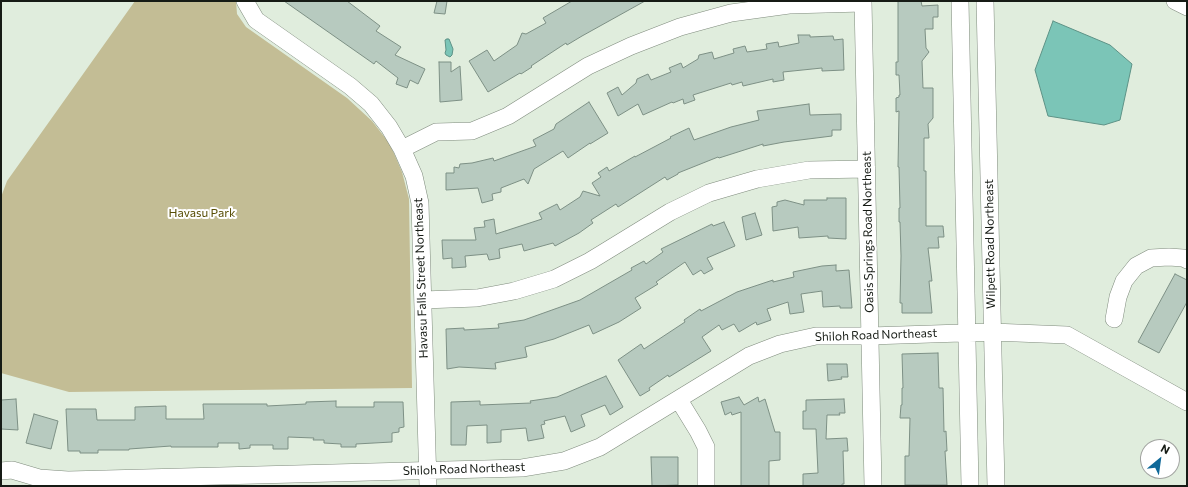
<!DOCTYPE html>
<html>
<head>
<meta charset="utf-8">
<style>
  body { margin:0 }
  #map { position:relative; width:1188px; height:487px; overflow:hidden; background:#e0eddd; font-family:Commissioner,sans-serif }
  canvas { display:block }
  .frame { position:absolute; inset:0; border:2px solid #161b15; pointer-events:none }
  .north { position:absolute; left:1140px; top:439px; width:40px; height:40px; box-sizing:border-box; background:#fff; border:1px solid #a2a4a1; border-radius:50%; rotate:29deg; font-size:11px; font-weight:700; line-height:16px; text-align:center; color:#161b15 }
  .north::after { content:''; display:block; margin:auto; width:14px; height:18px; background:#0f6898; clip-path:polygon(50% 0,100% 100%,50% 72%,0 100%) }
</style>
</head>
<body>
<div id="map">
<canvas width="1188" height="487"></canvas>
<div class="frame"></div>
<div class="north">N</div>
</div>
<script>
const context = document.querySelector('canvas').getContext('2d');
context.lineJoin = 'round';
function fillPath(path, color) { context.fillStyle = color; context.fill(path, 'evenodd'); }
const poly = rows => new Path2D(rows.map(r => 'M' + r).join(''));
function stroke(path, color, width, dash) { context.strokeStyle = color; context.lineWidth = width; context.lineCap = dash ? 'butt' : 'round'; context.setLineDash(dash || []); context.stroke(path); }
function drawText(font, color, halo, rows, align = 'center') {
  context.font = font + ' Commissioner,sans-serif'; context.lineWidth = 4; context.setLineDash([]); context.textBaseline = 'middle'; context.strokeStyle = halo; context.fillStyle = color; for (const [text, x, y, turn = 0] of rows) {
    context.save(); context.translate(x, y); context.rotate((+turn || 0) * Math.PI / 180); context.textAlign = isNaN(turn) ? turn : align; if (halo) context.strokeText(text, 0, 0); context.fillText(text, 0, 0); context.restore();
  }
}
fillPath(poly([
  [135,1,236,1,237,14,246,27,347,98,372,121,390,144,402,172,409,199,412,388,69,392,1,373,1,197,7,181]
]), '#c3bd95');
const water = poly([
  [1053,21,1110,45,1132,64,1120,120,1104,125,1048,116,1035,70,1053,21],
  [447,39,449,39,453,49,452,55,450,57,446,55,445,53,446,50,445,40,447,39]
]);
fillPath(water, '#7bc5b7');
stroke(water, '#5d9286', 1);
const building = poly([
  [284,1,347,1,380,26,376,31,401,47,395,55,425,69,418,84,410,80,407,88,396,84,398,78,376,61,374,64,284,1],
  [437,1,447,1,445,14,434,13,437,1],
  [572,1,645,1,582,36,567,45,566,43,531,66,532,67,521,74,520,73,488,92,469,61,487,50,494,61,517,45,522,33,526,34,546,23,543,18,572,1],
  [898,1,921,1,922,6,938,5,938,17,933,17,933,29,925,29,926,48,929,52,922,61,923,88,933,88,933,118,928,124,929,138,924,138,924,171,926,171,926,226,943,226,944,237,938,237,939,248,928,248,932,281,929,281,932,313,902,313,902,303,900,303,901,256,900,222,899,222,899,208,900,208,899,167,898,167,899,111,896,112,896,98,899,97,899,95,900,95,899,75,896,75,896,62,898,62,898,1],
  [798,35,810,35,810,37,833,36,834,40,843,39,844,70,822,71,822,68,783,72,784,80,773,82,773,79,743,86,742,82,732,85,731,83,693,95,695,100,684,104,683,99,673,103,672,102,643,115,638,104,618,116,607,93,618,87,622,95,636,83,637,79,648,74,651,80,671,72,669,68,681,63,683,68,698,59,699,55,712,52,714,59,734,53,733,49,745,46,747,52,767,49,766,44,778,42,779,47,799,43,798,35],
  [439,62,451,62,451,72,460,66,462,100,440,102,439,62],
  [589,102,608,133,590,144,590,143,568,158,563,151,534,169,528,184,524,179,501,188,501,192,492,194,493,200,482,203,478,188,446,190,446,173,454,173,454,167,459,168,460,164,472,163,493,158,494,161,536,146,533,140,554,129,556,124,589,102],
  [809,104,810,115,841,114,841,130,832,130,832,136,784,142,763,146,763,144,719,158,718,157,678,173,678,174,667,180,665,177,618,207,616,204,591,220,593,223,579,233,555,246,553,243,524,251,522,244,499,249,500,258,489,260,487,254,465,256,466,267,452,268,452,258,443,259,442,240,476,240,474,228,485,227,484,221,494,219,496,234,542,219,539,213,557,204,560,210,580,197,583,191,600,196,592,183,601,177,598,173,607,167,609,171,635,156,635,157,671,138,670,137,689,128,694,140,731,127,759,120,757,111,809,104],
  [827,198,846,198,846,239,828,238,828,236,799,238,798,227,773,231,772,207,777,206,777,202,785,200,804,205,804,200,827,200,827,198],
  [755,213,762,235,746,240,742,217,755,213],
  [724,222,735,246,707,258,713,269,704,274,701,270,693,275,685,262,656,282,658,284,635,298,641,308,619,322,593,334,589,325,554,339,525,347,527,357,495,363,496,369,459,367,447,369,446,329,464,328,464,330,499,328,498,324,524,320,580,300,632,270,631,268,644,261,646,264,663,252,661,249,712,224,713,226,724,222],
  [836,265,836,271,849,270,852,308,840,308,840,306,823,307,822,291,801,294,804,312,790,314,788,302,767,309,771,320,757,325,756,322,739,332,734,324,722,330,719,325,702,337,711,351,669,377,668,375,649,388,650,390,640,396,618,360,641,344,644,349,685,322,684,320,700,309,701,311,737,292,773,280,773,282,794,277,793,272,822,266,836,265],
  [1175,274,1187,280,1187,302,1159,353,1138,342,1175,274],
  [938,353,939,388,943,388,944,432,946,431,947,451,945,451,947,485,905,485,905,456,909,456,910,418,900,418,901,405,902,405,902,388,903,388,902,354,938,353],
  [827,364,847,364,848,377,841,377,842,379,828,381,827,364],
  [606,376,623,407,610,415,605,405,581,415,585,426,571,432,565,416,544,421,545,424,541,425,544,438,528,441,526,428,501,430,501,442,487,443,487,425,467,426,466,445,451,445,451,402,480,401,480,405,531,403,530,401,557,397,606,376],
  [739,397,744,405,758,397,759,402,765,399,775,432,780,432,780,460,769,461,769,486,741,486,741,412,732,415,731,412,725,415,721,402,739,397],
  [16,399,18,430,1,429,1,400,16,399],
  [844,399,845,413,839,413,840,415,827,415,826,439,847,438,848,451,843,451,844,484,842,484,842,486,803,486,803,474,818,473,816,429,803,429,803,411,806,411,806,400,844,399],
  [336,401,336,407,374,407,374,402,403,402,404,427,399,428,399,432,392,433,392,442,356,444,356,447,341,447,341,444,324,443,324,440,313,440,314,438,288,437,288,449,273,449,273,445,250,445,250,448,239,449,239,443,218,443,218,447,171,447,171,446,129,449,129,450,98,450,98,453,80,453,80,451,68,451,66,409,96,409,97,420,135,420,135,407,166,406,166,419,204,419,203,404,267,404,267,406,306,404,306,402,336,401],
  [34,414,58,421,51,449,26,443,34,414],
  [651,457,678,457,678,485,652,486,651,457]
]);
fillPath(building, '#b7cabf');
stroke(building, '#7d9085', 1);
const minor = poly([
  [245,1,256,20,350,86,371,104,389,127,402,149,414,176,420,203,428,486],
  [863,1,873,486],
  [960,1,970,486],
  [985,1,996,486],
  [1175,1,1187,7],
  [402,149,436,132,472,131,508,116,588,66,631,46,680,27,731,13,789,5,863,3],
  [423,300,477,298,514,291,554,279,590,261,670,212,709,193,757,179,809,170,867,169],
  [1114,319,1118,297,1124,281,1136,266,1151,258,1169,257,1183,258,1187,260],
  [679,400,698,431,706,447,706,486],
  [1,471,12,470,39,478,68,480,522,468,564,461,600,447,749,356,780,344,816,336,870,336,992,332,1067,335,1187,402]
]);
stroke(minor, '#7f8b7d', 18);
stroke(minor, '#fff', 17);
drawText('12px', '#584e05', '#fff', [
  ["Havasu Park",202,213]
]);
drawText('12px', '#161b15', '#fff', [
  ["Oasis Springs Road Northeast",868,232,-91],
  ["Wilpett Road Northeast",990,244,-91],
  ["Havasu Falls Street Northeast",421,278,-92],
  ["Shiloh Road Northeast",876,335,-2],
  ["Shiloh Road Northeast",464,469,-2]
]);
</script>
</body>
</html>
